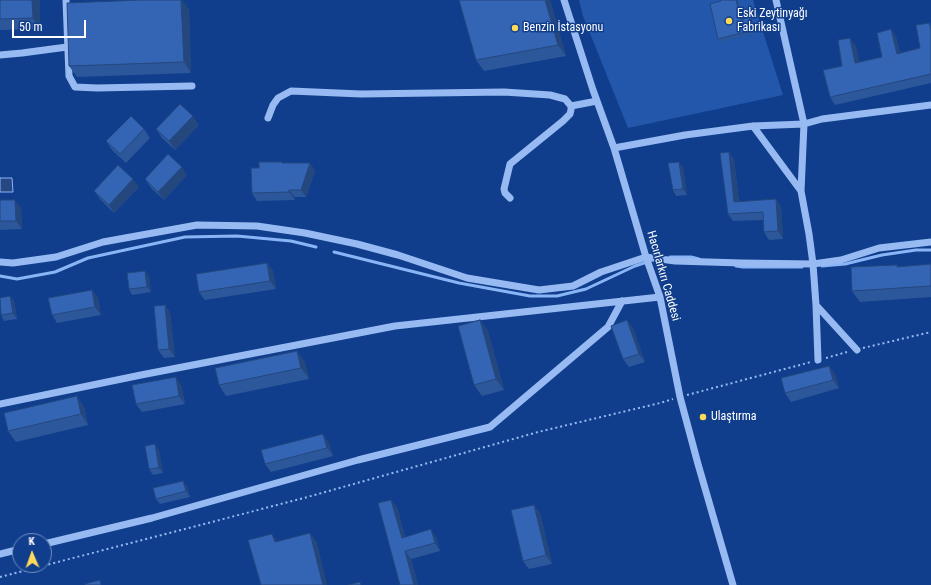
<!DOCTYPE html>
<html>
<head>
<meta charset="utf-8">
<style>
  body { margin:0 }
  #map { position:relative; width:931px; height:585px; overflow:hidden; background:#103e8c; font-family:"Roboto Condensed",sans-serif }
  canvas { display:block }
  .north { position:absolute; left:12px; top:533px; width:40px; height:40px; box-sizing:border-box; background:#103e8c; border:1px solid #708bba; border-radius:50%; rotate:358deg; font-size:11px; font-weight:700; line-height:16px; text-align:center; color:#fff }
  .north::after { content:''; display:block; margin:auto; width:14px; height:18px; background:#ffda59; clip-path:polygon(50% 0,100% 100%,50% 72%,0 100%) }
  .scale { position:absolute; left:12px; top:20px; width:74px; height:18px; box-sizing:border-box; border:2px solid #fff; border-top:0; padding-left:5px; font-size:12px; line-height:14px; white-space:nowrap; color:#fff; -webkit-text-stroke:3px #103e8c; paint-order:stroke }
</style>
</head>
<body>
<div id="map">
<canvas width="931" height="585"></canvas>
<div class="north">K</div>
<div class="scale">50 m</div>
</div>
<script>
const context = document.querySelector('canvas').getContext('2d');
context.lineJoin = 'round';
function fillPath(path, color) { context.fillStyle = color; context.fill(path, 'evenodd'); }
const poly = rows => new Path2D(rows.map(r => 'M' + r).join(''));
function stroke(path, color, width, dash) { context.strokeStyle = color; context.lineWidth = width; context.lineCap = dash ? 'butt' : 'round'; context.setLineDash(dash || []); context.stroke(path); }
function drawText(font, color, halo, rows, align = 'center') {
  context.font = font + ' "Roboto Condensed",sans-serif'; context.lineWidth = 3; context.setLineDash([]); context.textBaseline = 'middle'; context.strokeStyle = halo; context.fillStyle = color; for (const [text, x, y, turn = 0] of rows) {
    context.save(); context.translate(x, y); context.rotate((+turn || 0) * Math.PI / 180); context.textAlign = isNaN(turn) ? turn : align; if (halo) context.strokeText(text, 0, 0); context.fillText(text, 0, 0); context.restore();
  }
}
fillPath(poly([
  [579,0,753,0,783,95,628,128,583,16]
]), '#2257ac');
const water = poly([
  [0,178,12,178,13,192,0,192,0,178]
]);
fillPath(water, '#264882');
stroke(water, '#89b4f6', 1);
stroke(poly([
  [334,252,459,283,530,296,557,296,586,289,635,266,644,263],
  [670,257,691,257,699,259],
  [736,266,743,267,802,267],
  [822,266,845,264,882,255,916,250,931,250],
  [0,276,17,279,55,272,88,258,185,237,237,236,291,241,316,247]
]), '#89b4f6', 3);
stroke(poly([
  [863,348,931,332],
  [826,358,847,352],
  [687,395,811,362],
  [0,577,304,498,538,432,660,403,673,399]
]), '#98baf2', 2, [2, 3]);
stroke(poly([
  [66,0,69,76,75,87,97,88,192,86],
  [564,0,593,90,614,148,646,257,660,297,680,397,698,464,733,585],
  [776,0,804,124,801,191,809,234,813,264,816,305],
  [0,55,22,53,67,47],
  [571,106,597,101],
  [268,118,273,105,278,98,291,91,361,94,504,92,550,95,565,99,571,106,571,110,570,114,563,121,510,164,504,189,505,193,510,198],
  [753,126,801,191],
  [614,148,685,135,753,126,804,124,822,119,931,105],
  [0,262,13,263,56,257,103,242,197,225,257,226,305,233,357,244,398,255,467,278,539,290,573,286,601,272,646,257,675,261,742,263,813,264,841,260,879,248,931,242],
  [818,360,816,305,857,350],
  [0,404,141,375,395,326,660,297],
  [44,544,152,518,358,460,490,427,608,327,622,301],
  [0,554,20,549]
]), '#98baf2', 7);
fillPath(poly([
  [0,0,40,0,40,29,0,30],
  [459,0,550,0,566,56,484,71,476,60],
  [737,0,742,19,752,20,755,33,720,42,718,39],
  [189,9,191,73,77,77,69,66],
  [929,23,931,25,931,83,835,105,830,97,842,66,856,46,859,62,882,57,891,29,896,37,900,53,920,48],
  [199,125,175,150,162,138,156,129],
  [144,129,150,138,126,163,112,150,106,141],
  [734,159,739,202,776,199,781,207,783,239,769,240,764,232,763,220,733,221,728,214],
  [283,163,310,163,315,171,306,197,295,197,295,200,257,201,252,193,259,168],
  [683,167,687,195,676,196,673,190],
  [187,175,164,200,151,188,145,179],
  [139,187,114,213,100,199,94,191],
  [0,200,21,208,22,229,0,230],
  [267,263,273,271,276,289,205,300,199,292],
  [931,264,931,297,860,302,852,291,897,265,898,267],
  [149,276,151,292,132,295,129,289],
  [92,290,98,298,101,315,57,323,52,315],
  [10,296,14,301,17,319,4,321,1,315],
  [165,305,170,313,175,357,164,358,158,350],
  [480,320,488,331,504,390,482,396,474,385],
  [633,328,645,362,629,367,623,359],
  [297,351,305,362,309,379,226,396,219,385],
  [829,366,835,374,839,388,791,402,785,393],
  [181,385,185,404,142,412,136,404],
  [77,396,84,407,88,425,16,442,8,431],
  [329,443,333,456,271,472,265,464],
  [159,450,163,473,153,475,149,469],
  [187,486,190,497,160,504,156,499],
  [534,505,540,513,552,564,529,569,523,561],
  [397,507,405,537,436,537,440,551,411,559,418,585,400,585]
]), '#2d579b');
fillPath(poly([
  [32,0,40,0,40,29,33,18],
  [181,0,182,0,189,9,191,73,184,62],
  [545,0,550,0,566,56,558,45],
  [736,0,737,0,743,22,741,20],
  [750,17,752,20,755,33,753,30],
  [891,29,896,37,902,62,897,54],
  [850,38,856,46,861,71,855,63],
  [193,116,199,125,175,150,169,141],
  [729,152,734,159,740,209,734,202],
  [679,162,683,167,687,195,683,189],
  [310,163,315,171,306,197,301,190],
  [182,167,187,175,164,200,158,192],
  [133,179,139,187,114,213,109,205],
  [289,190,295,197,295,200,289,192],
  [776,199,781,207,783,239,778,231],
  [15,200,21,208,22,229,16,221],
  [267,263,273,271,276,289,270,281],
  [145,271,149,276,151,292,147,287],
  [92,290,98,298,101,315,95,307],
  [10,296,14,301,17,319,13,313],
  [165,305,170,313,175,357,169,349],
  [480,320,488,331,504,390,496,379],
  [627,320,633,328,645,362,639,354],
  [297,351,305,362,309,379,301,368],
  [829,366,835,374,839,388,833,380],
  [176,377,181,385,185,404,179,396],
  [77,396,84,407,88,425,81,414],
  [323,434,329,443,333,456,327,448],
  [155,444,159,450,163,473,159,468],
  [183,481,187,486,190,497,186,491],
  [391,500,397,507,407,545,402,538],
  [534,505,540,513,552,564,546,555],
  [431,529,436,537,440,551,435,543],
  [310,533,317,542,327,585,323,585],
  [272,534,279,543,275,542],
  [405,551,411,559,418,585,414,585]
]), '#24477e');
const building = poly([
  [0,0,32,0,33,18,0,19,0,0],
  [140,0,181,0,184,62,69,66,67,3,140,0],
  [459,0,545,0,558,45,476,60,459,0],
  [721,0,736,0,741,20,750,17,753,30,718,39,710,4,721,1,721,0],
  [929,23,931,30,931,74,830,97,823,70,842,66,838,40,850,38,855,63,882,57,877,33,891,29,897,54,920,48,916,25,929,23],
  [180,104,193,116,169,141,156,129,180,104],
  [131,116,144,129,120,154,106,141,131,116],
  [729,152,734,202,776,199,778,231,764,232,763,212,728,214,720,153,729,152],
  [168,154,182,167,158,192,145,179,168,154],
  [259,162,282,162,282,163,310,163,301,190,289,190,289,192,252,193,251,168,259,168,259,162],
  [679,162,683,189,673,190,668,163,679,162],
  [118,165,133,179,109,205,94,191,118,165],
  [0,200,15,200,16,221,0,221,0,200],
  [267,263,270,281,199,292,196,274,267,263],
  [931,264,931,286,852,291,851,267,897,265,897,267,931,264],
  [145,271,147,287,129,289,127,273,145,271],
  [92,290,95,307,52,315,48,298,92,290],
  [10,296,13,313,1,315,0,298,10,296],
  [165,305,169,349,158,350,154,306,165,305],
  [480,320,496,379,474,385,458,326,480,320],
  [627,320,639,354,623,359,611,326,627,320],
  [297,351,301,368,219,385,215,368,297,351],
  [829,366,833,380,785,393,781,378,829,366],
  [176,377,179,396,136,404,132,385,176,377],
  [77,396,81,414,8,431,4,413,77,396],
  [323,434,327,448,265,464,261,450,323,434],
  [155,444,159,468,149,469,145,446,155,444],
  [183,481,186,491,156,499,153,488,183,481],
  [391,500,402,538,431,529,435,543,405,551,414,585,400,585,378,503,391,500],
  [534,505,546,555,523,561,511,510,534,505],
  [310,533,323,585,261,585,248,540,272,534,275,542,310,533],
  [100,580,101,585,85,585,85,584,100,580],
  [360,582,361,585,348,585,360,582]
]);
fillPath(building, '#3465b4');
stroke(building, '#24477e', 1);
for (const [x, y, r, color] of [
  [729,21,4,"#ffda59"],
  [515,28,4,"#ffda59"],
  [703,417,4,"#ffda59"]
]) { const dot = new Path2D(); dot.arc(x, y, r, 0, 2 * Math.PI); context.fillStyle = color; context.fill(dot); stroke(dot, '#103e8c', 1.5); }
drawText('12px', '#fff', '#103e8c', [
  ["Eski Zeytinyağı",737,14],
  ["Fabrikası",737,28],
  ["Benzin İstasyonu",523,28],
  ["Ulaştırma",711,417]
], 'left');
drawText('12px', '#fff', '#103e8c', [
  ["Hacırlarkırı Caddesi",663,276,74]
]);
</script>
</body>
</html>
